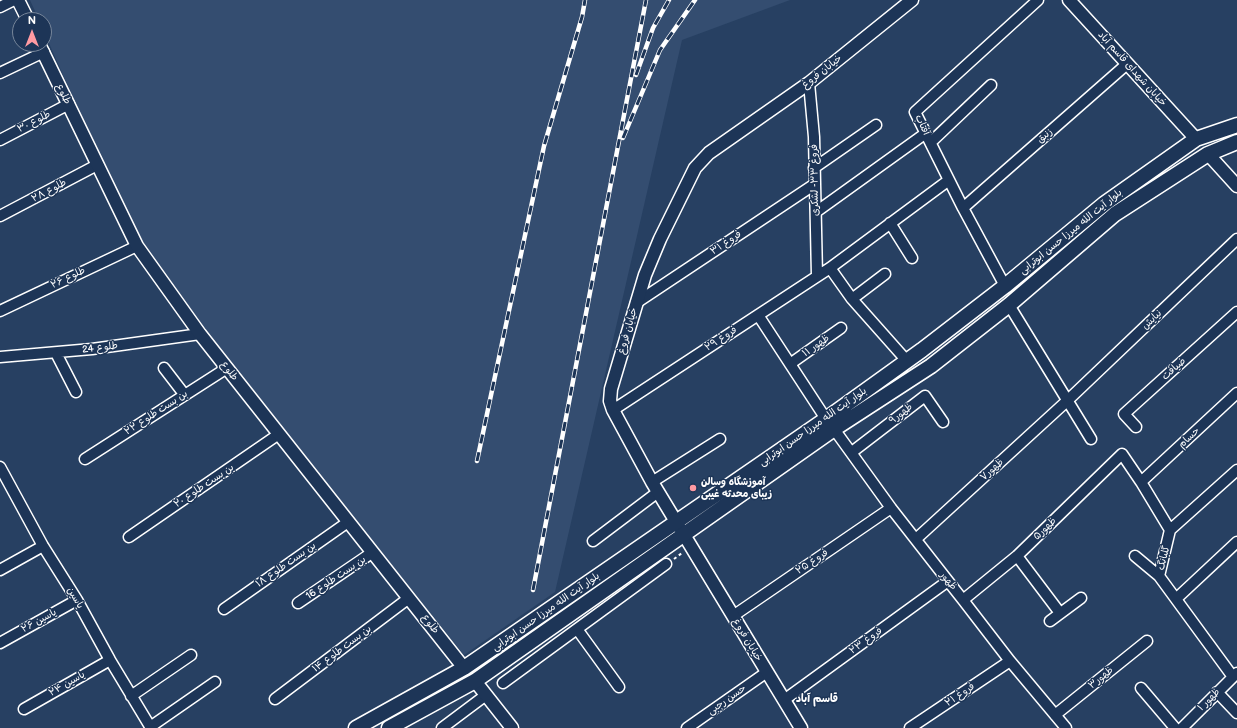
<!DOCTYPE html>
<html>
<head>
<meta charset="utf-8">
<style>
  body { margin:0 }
  #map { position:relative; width:1237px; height:728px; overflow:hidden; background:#274062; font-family:"Balsamiq Sans",sans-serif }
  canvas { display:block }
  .north { position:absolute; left:12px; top:12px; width:40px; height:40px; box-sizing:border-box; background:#1d3557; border:1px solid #77869a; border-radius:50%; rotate:0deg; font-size:11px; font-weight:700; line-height:16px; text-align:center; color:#fff }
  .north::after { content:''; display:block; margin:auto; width:14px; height:18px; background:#ff9aa2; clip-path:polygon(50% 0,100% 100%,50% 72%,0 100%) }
</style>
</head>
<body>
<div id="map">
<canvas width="1237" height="728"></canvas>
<div class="north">N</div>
</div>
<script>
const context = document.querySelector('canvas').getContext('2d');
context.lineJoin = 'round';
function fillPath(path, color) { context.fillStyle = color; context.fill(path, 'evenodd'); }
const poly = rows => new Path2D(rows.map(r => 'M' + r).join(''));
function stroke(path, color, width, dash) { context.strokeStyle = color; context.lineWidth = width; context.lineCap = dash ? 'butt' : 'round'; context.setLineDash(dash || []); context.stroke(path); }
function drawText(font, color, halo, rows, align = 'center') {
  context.font = font + ' "Balsamiq Sans","Playpen Sans Arabic",sans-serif'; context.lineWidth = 3; context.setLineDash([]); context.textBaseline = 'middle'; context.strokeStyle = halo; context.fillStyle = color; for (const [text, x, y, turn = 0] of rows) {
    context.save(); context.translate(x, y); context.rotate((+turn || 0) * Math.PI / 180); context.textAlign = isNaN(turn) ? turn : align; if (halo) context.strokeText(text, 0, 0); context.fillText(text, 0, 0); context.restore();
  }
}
fillPath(poly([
  [30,0,790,0,682,40,555,592,464,655,163,279,126,217,44,32,44,20,39,20]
]), '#344d70');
const minor = poly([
  [0,7,14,0],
  [0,73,44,52],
  [809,83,814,137,817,276],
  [0,140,69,104],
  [931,142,991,85],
  [814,168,876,125],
  [963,208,1127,64],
  [816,212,926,133],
  [0,216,97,165],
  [890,223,912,258],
  [830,268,852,299,907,361],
  [1005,286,963,208,915,112,1038,0],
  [852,299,885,274],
  [636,303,815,184],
  [1009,305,1091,439],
  [0,311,137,246],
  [758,315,826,419],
  [56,353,76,392],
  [0,357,92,349,200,334],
  [790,364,841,328],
  [164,368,184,394],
  [613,410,830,268,949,180],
  [1136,427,1124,414,1237,312],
  [834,429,891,508,948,581,963,600,1010,661,1066,728],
  [852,452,925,396,943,422],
  [85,459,227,368],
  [0,467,43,546,77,600,110,660,151,728],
  [652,482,720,439],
  [1141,482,1237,393],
  [1170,530,1237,470],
  [129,537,279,434],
  [916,539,1068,400,1237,239],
  [593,541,658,492],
  [1017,556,1060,613],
  [1135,556,1159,576],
  [0,570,43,546],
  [1177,598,1237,542],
  [963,600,1017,556,1122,454,1141,482,1170,530,1159,576,1233,677],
  [298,603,373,552],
  [224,609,348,522],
  [733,616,891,508],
  [1050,621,1081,598],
  [577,629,619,687],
  [0,643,77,600],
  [503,683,666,564],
  [1141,688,1175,728],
  [1217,692,1237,713],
  [131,696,191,655],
  [275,699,409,598],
  [784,700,948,581],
  [24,709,110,660],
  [1055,715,1147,641],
  [150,727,215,682],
  [442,728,486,695],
  [687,728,767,672],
  [910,728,1010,661],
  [1182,728,1237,673]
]);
const tertiary = poly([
  [18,0,28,20],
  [1069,0,1196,139],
  [39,44,137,246,200,334,464,668],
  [1208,154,1237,186],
  [475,681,512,728],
  [801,728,652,482,613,410,610,401,611,389,645,275,660,239,695,168,709,153,809,83,912,0]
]);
const secondary = poly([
  [356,728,464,668,826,419,922,350,1005,286,1104,204,1196,139,1237,125],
  [389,728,475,681,834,429,931,366,1009,305,1115,214,1208,154,1237,142]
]);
stroke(minor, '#fff', 13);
stroke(tertiary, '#fff', 15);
stroke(secondary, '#fff', 17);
stroke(poly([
  [674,559,682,553]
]), '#fff', 2, [3, 3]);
stroke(minor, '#1d3557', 10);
stroke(tertiary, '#1d3557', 12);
stroke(secondary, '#1d3557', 14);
const rail = poly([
  [636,75,653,28,669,0],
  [623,138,660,50,695,0],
  [477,461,544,146,582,17,585,0],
  [533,590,646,0]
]);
stroke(rail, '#fff', 4.5);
stroke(rail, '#1d3557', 3, [9]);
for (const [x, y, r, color] of [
  [693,488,4,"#ff9aa2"]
]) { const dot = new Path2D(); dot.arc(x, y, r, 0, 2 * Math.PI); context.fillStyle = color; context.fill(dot); stroke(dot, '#1d3557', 1.5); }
drawText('10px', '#fff', '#1d3557', [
  ["خیابان شهدای قاسم آباد",1132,69,48],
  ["خیابان فروغ",822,72,-38],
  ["طلوع",63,94,64],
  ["طلوع ۳۰",34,122,-27],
  ["آفتاب",922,125,65],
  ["زنبق",1045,136,-41],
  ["فروغ ۳۳- لشکری",815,180,-91],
  ["طلوع ۲۸",49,191,-28],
  ["بلوار آیت الله میرزا حسن ابوترابی",1071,232,-39],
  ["فروغ ۳۱",726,243,-34],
  ["طلوع ۲۶",68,278,-26],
  ["نيايش",1152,320,-44],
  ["خیابان فروغ",628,331,-74],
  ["فروغ ۲۹",721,339,-33],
  ["ظهور ۱۱",816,346,-35],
  ["طلوع 24",100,348,-7],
  ["ضیافت",1174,369,-42],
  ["طلوع",229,371,52],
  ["بن بست طلوع ۲۲",156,413,-33],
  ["ظهور۹",901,414,-38],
  ["بلوار آیت الله میرزا حسن ابوترابی",813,427,-35],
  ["حسام",1189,438,-43],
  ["ظهور۷",992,470,-42],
  ["بن بست طلوع ۲۰",204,486,-34],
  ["ظهور۵",1045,529,-44],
  ["گلبانگ",1164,558,-76],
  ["فروغ ۲۵",812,562,-34],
  ["بن بست طلوع ۱۸",286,565,-35],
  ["بن بست طلوع 16",336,578,-34],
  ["ظهور",948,581,51],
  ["یاسین",75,598,59],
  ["بلوار آیت الله میرزا حسن ابوترابی",546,612,-35],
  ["یاسین ۲۶",39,621,-29],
  ["طلوع",430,624,52],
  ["خیابان فروغ",747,640,59],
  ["فروغ ۲۳",866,641,-36],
  ["بن بست طلوع ۱۴",342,649,-37],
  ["ظهور۳",1101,678,-39],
  ["یاسین ۲۴",67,684,-30],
  ["فروغ ۲۱",960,695,-34],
  ["حسن رجبی",727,700,-35],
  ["ظهور ۱",1209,700,-45]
]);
drawText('bold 10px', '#fff', '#1d3557', [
  ["آموزشگاه وسالن",701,482],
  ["زیبای محدثه غیبی",701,494]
], 'left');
drawText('bold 11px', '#fff', '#1d3557', [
  ["قاسم آباد",817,699]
]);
</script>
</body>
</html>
